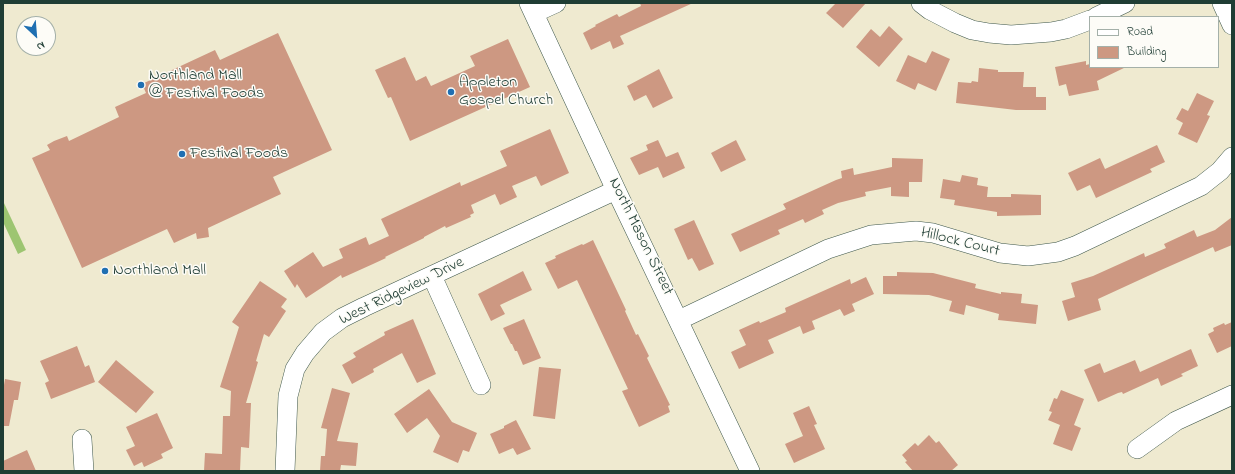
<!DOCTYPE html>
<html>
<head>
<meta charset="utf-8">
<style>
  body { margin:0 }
  #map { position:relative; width:1235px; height:474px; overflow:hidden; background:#efead0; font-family:"Indie Flower",sans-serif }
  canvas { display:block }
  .frame { position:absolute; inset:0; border:4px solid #1f3d34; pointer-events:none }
  .legend { position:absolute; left:1089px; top:16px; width:130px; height:52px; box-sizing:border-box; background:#fdfcf7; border:1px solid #a4b0a9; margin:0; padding:5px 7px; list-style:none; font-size:12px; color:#1f3d34 }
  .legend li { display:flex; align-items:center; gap:8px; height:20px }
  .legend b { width:20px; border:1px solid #a4b0a9 }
  .north { position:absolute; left:16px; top:16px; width:40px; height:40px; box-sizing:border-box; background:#fdfcf7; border:1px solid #a4b0a9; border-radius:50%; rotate:154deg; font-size:11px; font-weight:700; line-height:16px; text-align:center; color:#1f3d34 }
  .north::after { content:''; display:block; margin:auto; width:14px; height:18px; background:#1f6fb2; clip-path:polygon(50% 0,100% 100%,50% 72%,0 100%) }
</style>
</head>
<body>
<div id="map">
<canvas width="1235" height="474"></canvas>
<div class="frame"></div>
<ul class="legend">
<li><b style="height:5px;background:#fff"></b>Road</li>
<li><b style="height:11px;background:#cd9882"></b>Building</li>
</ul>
<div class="north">N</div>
</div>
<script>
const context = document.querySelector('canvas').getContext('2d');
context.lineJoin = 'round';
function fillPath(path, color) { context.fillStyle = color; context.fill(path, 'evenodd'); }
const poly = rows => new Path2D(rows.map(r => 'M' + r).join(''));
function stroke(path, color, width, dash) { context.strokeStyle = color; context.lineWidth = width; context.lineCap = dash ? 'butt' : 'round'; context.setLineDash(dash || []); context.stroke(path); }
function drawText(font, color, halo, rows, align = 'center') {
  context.font = font + ' "Indie Flower",sans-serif'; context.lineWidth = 3; context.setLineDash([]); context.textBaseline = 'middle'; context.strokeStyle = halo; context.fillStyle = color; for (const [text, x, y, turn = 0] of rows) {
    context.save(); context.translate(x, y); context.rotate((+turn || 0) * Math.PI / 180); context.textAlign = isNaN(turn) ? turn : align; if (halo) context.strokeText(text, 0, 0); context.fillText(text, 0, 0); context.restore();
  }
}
fillPath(poly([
  [3,201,26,250,18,254,3,222]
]), '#9dc571');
fillPath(poly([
  [640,3,693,3,620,36,624,44,613,49,610,41,591,50,583,33,596,26,595,25,617,14,619,17,641,6],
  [836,3,866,3,843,28,826,13],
  [889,26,903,39,879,67,856,47,871,29,880,37],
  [278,33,332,150,273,177,281,194,208,228,209,237,197,239,196,233,174,243,167,229,82,268,32,158,50,150,47,145,54,141,67,136,69,141,119,117,115,107,146,93,142,84,215,50,220,60],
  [508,39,530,87,410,141,391,97,388,98,375,70,405,57,416,81,426,76,431,86,475,66,470,56],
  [932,51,950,59,936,91,918,83,915,90,896,81,908,55,926,63],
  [1086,61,1086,65,1090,64,1090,67,1126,67,1097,81,1099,90,1069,96,1066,84,1059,86,1055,67],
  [979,68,998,70,998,72,1024,72,1023,87,1036,87,1036,97,1046,97,1046,110,1016,110,956,103,958,82,971,83,972,81,978,82],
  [659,69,673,98,653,108,646,95,634,101,627,86],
  [1197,93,1214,101,1207,115,1210,116,1197,143,1178,134,1183,123,1176,119,1182,108,1188,111],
  [550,129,569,173,541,186,536,176,512,186,517,197,500,205,495,194,471,205,474,213,470,215,471,217,446,228,445,226,424,237,424,238,385,257,386,258,373,264,342,278,341,275,306,298,297,284,295,288,284,271,313,252,323,267,343,258,339,249,366,237,369,245,389,236,381,219,460,182,461,186,507,166,500,151],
  [658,140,666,157,678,152,685,168,663,178,658,167,639,175,630,158,648,150,646,145],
  [736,140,746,160,721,172,711,153],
  [1157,145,1165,162,1150,169,1152,172,1096,198,1090,185,1077,191,1068,173,1100,158,1105,169],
  [892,158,923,159,922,182,909,182,909,197,891,196,891,187,865,192,866,196,838,203,822,210,824,214,805,223,803,219,778,230,780,234,740,252,731,234,786,209,783,204,836,180,842,178,841,171,853,168,854,175,892,167],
  [962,175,978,178,977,185,988,187,987,197,1011,197,1011,194,1041,195,1041,215,997,216,997,212,954,205,955,200,940,198,943,179,960,182],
  [1232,217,1232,245,1215,252,1213,247,1161,270,1098,299,1101,310,1068,321,1062,301,1075,297,1071,283,1093,276,1144,253,1145,257,1166,248,1164,244,1194,230,1197,237,1215,230],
  [694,220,714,264,699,271,692,258,688,260,674,229],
  [593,240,626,310,625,311,636,335,638,334,649,356,647,358,670,405,668,406,670,412,639,427,622,391,628,389,577,280,558,289,545,263,556,258,555,256,582,244,583,245],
  [523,271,532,290,500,305,505,314,491,321,478,294],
  [897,272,933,273,976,284,975,288,1001,294,1001,292,1022,294,1021,303,1038,305,1036,324,998,320,999,314,966,305,964,315,949,311,952,301,929,295,883,294,883,276,897,276],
  [866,277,874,294,852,304,855,311,844,316,840,309,812,321,815,329,803,334,800,326,768,340,774,353,739,369,731,352,746,345,739,330,759,321,760,323,786,312,785,308,850,279,851,284],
  [260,281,287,299,281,307,286,311,269,337,264,334,256,361,258,362,246,403,251,403,249,448,241,447,240,471,204,471,205,453,222,454,223,416,230,416,231,391,220,387,239,327,232,322],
  [413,319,436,374,417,383,402,353,373,369,374,372,352,384,342,365,356,357,353,353,385,335,384,332],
  [524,319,541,358,523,365,517,351,515,351,512,344,511,344,503,328],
  [1232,322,1232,346,1217,353,1208,334,1214,331,1213,328,1224,323,1225,325],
  [77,346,85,367,89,365,95,382,51,399,45,383,49,381,40,361],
  [1191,349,1198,366,1181,374,1183,376,1161,386,1158,378,1123,394,1122,392,1118,393,1098,402,1084,370,1100,363,1104,373,1135,360,1140,372],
  [116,360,154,392,136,413,98,382],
  [539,367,561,369,555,419,533,416],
  [5,379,21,382,18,400,14,400,9,426,3,426,3,391],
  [332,388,350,393,337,441,358,443,356,466,341,465,340,471,320,471,321,456,325,456,327,429,321,428],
  [429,389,452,422,477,433,469,452,463,450,458,463,433,452,440,436,427,418,407,433,394,414],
  [1061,390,1084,399,1074,425,1081,428,1072,451,1053,444,1060,425,1048,420,1052,412,1049,411,1054,398,1057,399],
  [809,406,817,424,814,425,825,449,794,463,785,444,803,436,793,413],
  [157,413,173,448,161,454,163,458,144,467,142,462,134,466,126,450,135,446,126,427],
  [516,420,531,449,517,455,513,448,499,454,490,434,504,428,504,426],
  [929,435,936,443,939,441,958,465,951,471,913,471,905,462,907,461,902,455,915,443,918,446],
  [27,450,36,471,3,471,3,461]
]), '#cd9882');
const minor = poly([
  [529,3,616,190,750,471],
  [921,3,930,10,955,23,972,30,989,33,1011,35,1051,32,1066,29,1090,20],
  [1222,3,1232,25],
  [534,13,556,3],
  [1096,17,1125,3],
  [432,276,481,385],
  [679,320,828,249,871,235,916,231,933,233,1000,253,1028,256,1058,252,1075,246,1201,186,1220,171,1232,157],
  [82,439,84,471],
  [1137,449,1176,421,1232,395],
  [285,471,288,396,295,369,305,353,323,332,342,318,364,307,616,190]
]);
stroke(minor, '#3e574b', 20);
stroke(minor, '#fff', 19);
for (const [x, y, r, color] of [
  [141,85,4,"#1f6fb2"],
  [451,92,4,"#1f6fb2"],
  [182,154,4,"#1f6fb2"],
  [105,271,4,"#1f6fb2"]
]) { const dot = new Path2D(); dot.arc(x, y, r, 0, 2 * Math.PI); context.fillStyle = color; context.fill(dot); stroke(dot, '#fdfcf7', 1.5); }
drawText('16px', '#1f3d34', '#fdfcf7', [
  ["Northland Mall",149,76],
  ["@ Festival Foods",149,94],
  ["Appleton",459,83],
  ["Gospel Church",459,101],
  ["Festival Foods",190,154],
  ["Northland Mall",113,271]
], 'left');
drawText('16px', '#1f3d34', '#fdfcf7', [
  ["North Mason Street",640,237,64],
  ["Hillock Court",960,243,14],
  ["West Ridgeview Drive",402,292,-26]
]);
</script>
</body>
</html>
